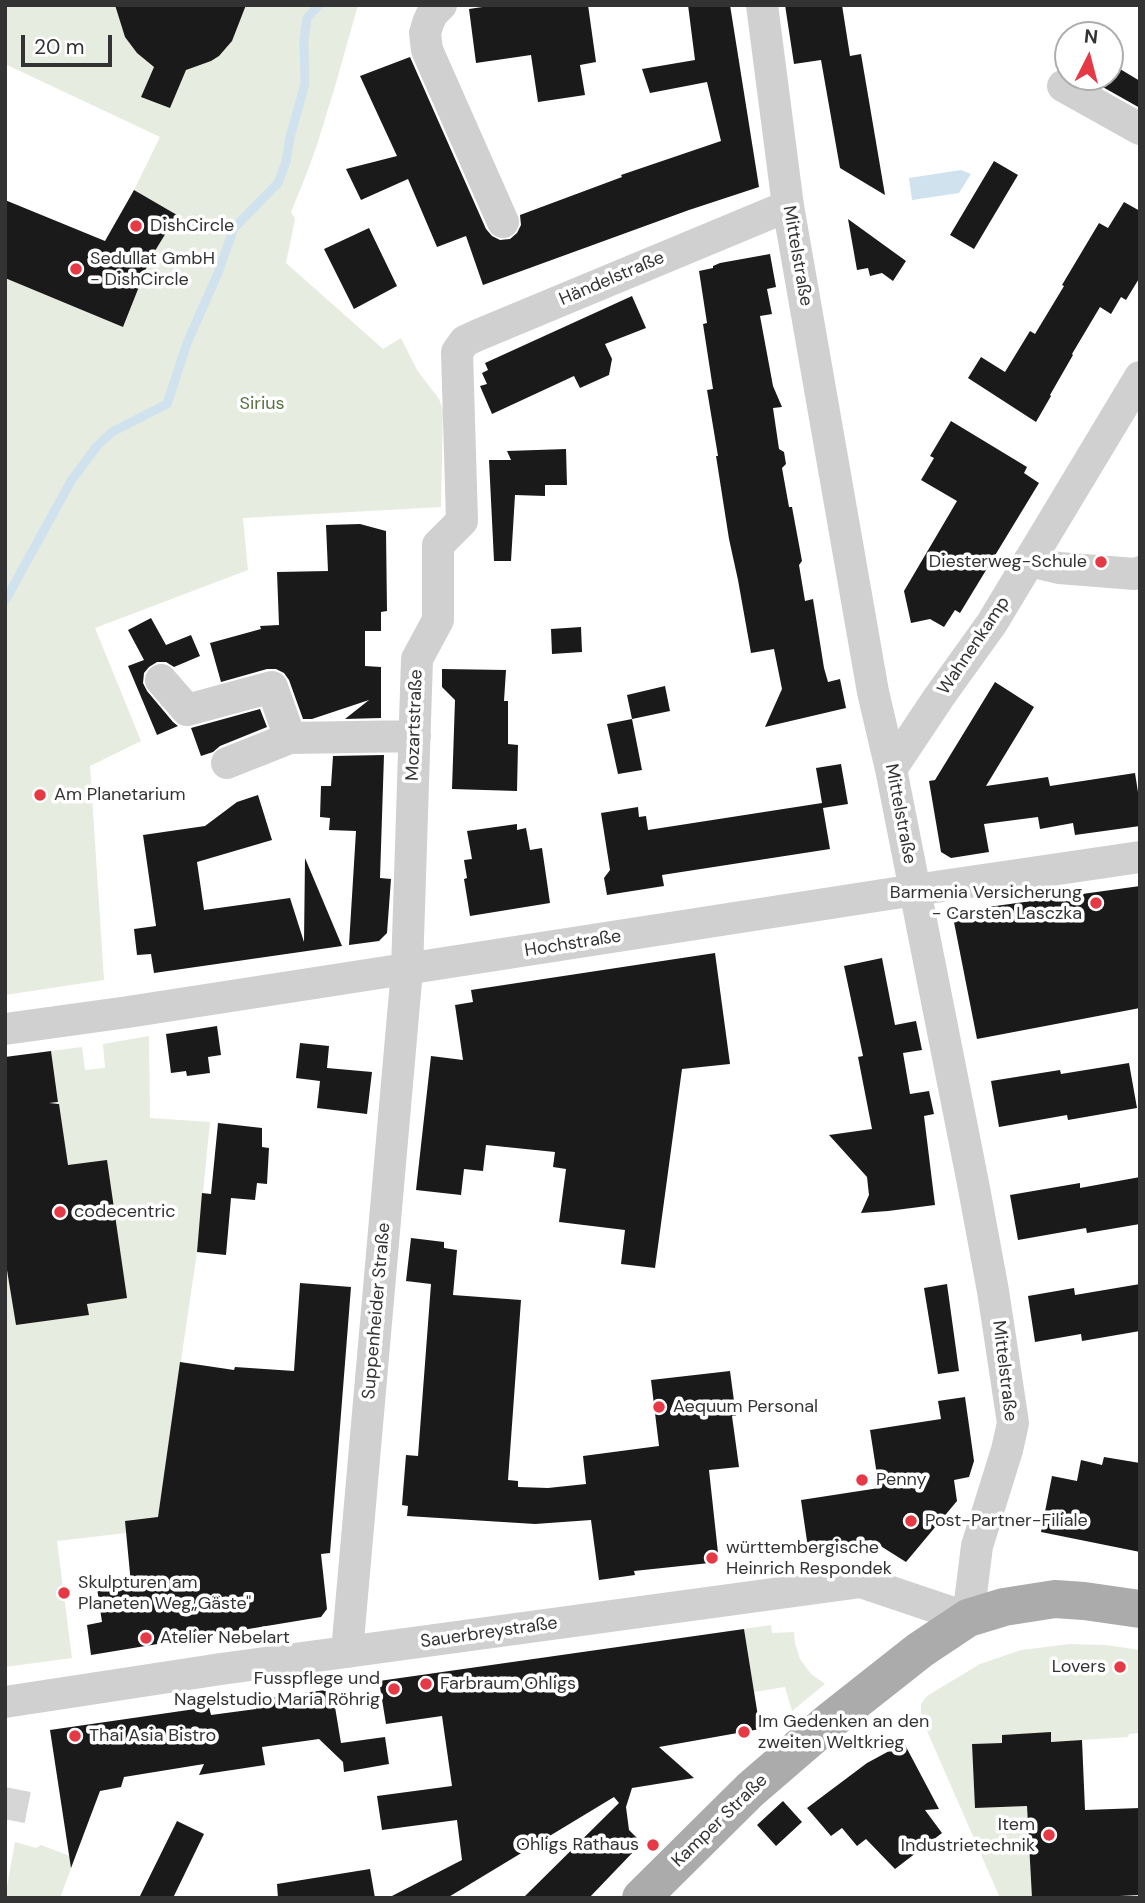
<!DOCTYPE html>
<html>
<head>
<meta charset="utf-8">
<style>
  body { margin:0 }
  #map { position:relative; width:1145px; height:1903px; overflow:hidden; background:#fff; font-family:"DM Sans",sans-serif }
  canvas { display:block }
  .frame { position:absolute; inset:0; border:7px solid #333; pointer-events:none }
  .north { position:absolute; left:1054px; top:21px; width:70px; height:70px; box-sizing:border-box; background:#fff; border:2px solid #adadad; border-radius:50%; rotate:6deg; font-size:19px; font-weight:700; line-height:28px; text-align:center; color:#333 }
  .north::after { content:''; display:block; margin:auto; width:24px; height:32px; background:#e63946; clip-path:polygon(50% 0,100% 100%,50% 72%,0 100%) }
  .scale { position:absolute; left:21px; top:35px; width:91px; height:32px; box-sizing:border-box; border:4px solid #333; border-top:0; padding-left:9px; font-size:21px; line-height:24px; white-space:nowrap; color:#333; -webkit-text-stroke:5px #fff; paint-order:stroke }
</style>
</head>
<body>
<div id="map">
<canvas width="1145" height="1903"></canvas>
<div class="frame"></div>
<div class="north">N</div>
<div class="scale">20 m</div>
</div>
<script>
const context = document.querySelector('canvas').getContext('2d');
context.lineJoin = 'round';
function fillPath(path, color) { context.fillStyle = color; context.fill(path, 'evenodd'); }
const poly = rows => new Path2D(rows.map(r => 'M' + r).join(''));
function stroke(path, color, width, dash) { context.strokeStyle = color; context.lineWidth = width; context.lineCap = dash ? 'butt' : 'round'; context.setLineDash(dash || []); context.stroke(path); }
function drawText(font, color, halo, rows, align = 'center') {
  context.font = font + ' "DM Sans",sans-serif'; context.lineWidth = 7; context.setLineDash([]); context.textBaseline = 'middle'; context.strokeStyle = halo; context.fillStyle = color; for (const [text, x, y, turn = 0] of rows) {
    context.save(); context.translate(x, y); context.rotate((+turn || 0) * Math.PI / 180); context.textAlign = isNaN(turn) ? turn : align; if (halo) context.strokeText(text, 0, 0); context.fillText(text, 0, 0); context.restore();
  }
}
fillPath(poly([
  [5,5,358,5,336,83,317,145,306,175,291,212,295,219,286,263,383,349,401,338,417,370,439,399,443,410,441,507,243,518,248,570,95,628,141,741,90,766,104,980,5,995,5,278,123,327,150,259,177,215,134,190,160,137,5,64],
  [149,1036,150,1118,210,1122,197,1252,158,1517,126,1533,57,1541,72,1658,5,1667,5,1258,16,1325,89,1315,51,1051,82,1047,85,1070,105,1068,103,1044],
  [771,1625,772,1633,794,1632,795,1643,800,1659,811,1674,825,1684,792,1711,785,1687,754,1692,744,1629],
  [1070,1644,1106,1645,1140,1650,1140,1733,1129,1734,1128,1737,1051,1742,1051,1733,1002,1735,1002,1743,972,1744,975,1808,1027,1806,1032,1898,1000,1898,924,1724,921,1713,921,1704,927,1696,980,1664,1021,1650],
  [15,1842,36,1848,41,1845,75,1858,60,1898,5,1898]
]), '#e6ecdf');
fillPath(poly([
  [961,170,971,174,959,193,912,200,909,178]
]), '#cfe2ee');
stroke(poly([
  [5,601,71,481,97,446,112,432,167,404,187,343,218,273,234,228,278,183,286,162,290,137,305,84,304,40,307,18,319,5]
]), '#cfe2ee', 9);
fillPath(poly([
  [115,5,246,5,232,41,219,56,211,61,186,70,170,108,141,97,154,67,137,53,125,37],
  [496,5,588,5,596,62,580,65,585,95,538,102,531,55,476,63,469,9],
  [688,5,730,5,759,187,689,210,483,285,466,236,437,247,408,179,361,200,346,169,397,156,360,76,410,57,486,229,492,236,500,240,510,239,517,233,521,225,520,215,622,177,621,175,721,141,707,82,650,93,642,69,695,60],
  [785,5,842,5,850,56,861,54,885,195,840,168,821,60,794,64],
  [1110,63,1140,81,1140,108,1085,77,1110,77],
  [994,161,1018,175,974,249,950,235],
  [134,190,177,215,150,259,123,327,5,278,5,200,105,241],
  [1124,202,1140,211,1140,277,1126,300,1121,297,1111,314,1100,307,1072,354,1073,355,1050,395,1051,396,1036,422,968,378,981,357,1005,372,1030,331,1035,334,1064,286,1062,285,1099,223,1108,228],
  [848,219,906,261,893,281,882,273,870,276,868,268,857,270],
  [369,228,397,286,354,309,324,249],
  [770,254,776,287,767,289,772,314,760,316,773,386,782,407,773,408,779,449,784,452,786,464,782,468,789,507,792,507,802,561,799,565,805,601,813,599,824,668,828,682,840,679,846,708,765,727,782,689,774,649,751,653,738,580,729,539,716,456,718,456,707,390,713,389,703,324,707,323,699,271,713,268,713,266,720,263],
  [632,296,646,328,605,344,612,359,609,375,580,388,574,376,492,414,480,386,487,384,482,373,488,370,485,363],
  [951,421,1027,467,1024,473,1039,483,960,613,955,610,944,627,930,619,911,623,904,591,957,501,921,480,934,458,930,456],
  [566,449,567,485,545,485,545,496,515,495,511,561,494,561,489,460,511,460,507,451],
  [360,524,386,531,387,611,381,612,381,631,365,631,365,666,381,667,381,718,345,719,369,700,312,719,303,719,289,680,284,673,276,669,267,669,221,682,210,643,261,629,260,626,279,625,277,572,328,571,326,525],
  [151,618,166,645,191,635,200,656,174,667,166,662,157,662,149,667,144,673,143,683,147,691,173,722,178,726,157,735,128,666,144,660,128,630],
  [581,627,582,652,552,654,551,629],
  [442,669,506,670,504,701,508,701,508,744,518,745,517,791,452,789,455,700,442,687],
  [995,682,1034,707,986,786,1048,777,1050,786,1135,773,1140,805,1140,826,1075,835,1073,823,1040,829,1038,817,984,824,989,852,951,858,941,852,929,781,935,780],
  [665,686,670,711,632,719,627,695],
  [260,709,267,727,220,746,213,752,201,756,191,728],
  [632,719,642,770,618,774,607,724],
  [384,755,380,878,391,879,387,933,379,941,349,945,356,831,329,830,330,818,320,817,321,786,331,786,333,756],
  [841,764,848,804,823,808,830,849,662,875,664,886,607,895,604,878,610,870,601,813,638,807,639,817,646,816,648,830,822,803,816,768],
  [258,795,272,840,197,862,204,910,290,898,304,942,305,858,342,946,154,973,151,954,137,955,134,929,156,926,143,835,205,826,237,802],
  [517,824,517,830,526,828,530,850,542,848,550,903,470,916,464,879,467,878,464,860,472,859,467,831],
  [1140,886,1140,1008,977,1039,952,912],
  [715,953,730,1064,682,1069,655,1268,621,1264,625,1230,559,1222,566,1169,553,1167,555,1152,486,1145,483,1171,464,1169,461,1195,416,1190,431,1056,463,1060,455,1005,473,1002,471,990],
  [882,958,895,1025,916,1021,922,1050,903,1053,910,1094,929,1091,934,1114,924,1116,935,1205,888,1211,861,1213,869,1195,867,1177,829,1135,872,1129,858,1057,863,1056,844,966],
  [217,1026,221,1055,208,1057,210,1073,187,1076,186,1071,171,1073,166,1034],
  [300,1043,329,1046,327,1068,372,1072,367,1114,317,1108,320,1081,296,1078],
  [51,1051,58,1102,49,1103,59,1104,68,1165,107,1160,127,1298,87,1304,89,1315,16,1325,5,1258,5,1057],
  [1129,1063,1137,1108,1068,1120,1067,1115,999,1127,991,1081,1060,1070,1061,1074],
  [218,1123,262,1128,262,1147,269,1148,267,1184,257,1183,255,1200,231,1198,226,1255,197,1252,202,1193,211,1194],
  [1140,1177,1140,1224,1087,1233,1086,1228,1018,1240,1010,1195,1080,1183,1080,1188],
  [411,1238,444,1242,444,1248,457,1250,453,1295,521,1300,508,1480,518,1481,518,1487,548,1488,586,1484,583,1456,659,1446,651,1380,730,1371,736,1416,732,1416,739,1467,709,1470,719,1562,634,1571,635,1575,599,1580,591,1520,535,1524,407,1516,408,1506,402,1505,406,1455,418,1456,431,1284,406,1281],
  [300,1283,351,1287,330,1553,321,1554,327,1609,321,1617,91,1655,87,1625,102,1622,97,1588,131,1584,125,1521,158,1517,180,1362,234,1370,235,1367,294,1371],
  [947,1284,959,1371,938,1374,924,1288],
  [1140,1284,1140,1331,1082,1341,1081,1334,1035,1342,1028,1296,1074,1288,1075,1295],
  [965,1397,974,1461,969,1477,954,1480,957,1501,906,1562,871,1540,808,1548,801,1500,879,1488,870,1430,941,1419,938,1401],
  [1104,1457,1140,1463,1140,1552,1041,1532,1052,1476,1077,1481,1081,1460,1102,1465],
  [744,1629,760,1729,659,1747,694,1778,632,1788,626,1807,629,1830,637,1838,635,1850,589,1898,523,1898,619,1803,614,1797,447,1898,388,1898,462,1860,457,1820,382,1830,377,1796,452,1786,442,1716,386,1724,379,1681],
  [332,1689,341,1743,385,1737,389,1764,344,1772,343,1762,319,1739,262,1747,265,1765,199,1775,204,1764,124,1777,121,1787,100,1791,71,1868,50,1730,209,1707,211,1715,256,1709,255,1700],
  [1051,1732,1051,1742,1082,1740,1085,1810,1140,1808,1140,1895,1099,1897,1032,1898,1027,1806,975,1808,972,1744,1002,1743,1002,1735],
  [904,1743,939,1809,925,1810,942,1833,895,1869,866,1839,857,1846,842,1828,831,1836,807,1808,867,1763],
  [783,1801,802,1822,776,1846,757,1825],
  [177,1821,204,1834,173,1898,139,1898],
  [370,1869,375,1898,278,1898,277,1884]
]), '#1a1a1a');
stroke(poly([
  [9,1820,15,1789]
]), '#d6d6d6', 32, [32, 16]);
stroke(poly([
  [441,5,432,14,428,23,425,33,427,50,503,222],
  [1063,86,1140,129],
  [1029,561,1059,568,1135,574,1140,572],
  [161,680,187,710,272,687,290,738,415,736],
  [227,763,290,738],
  [891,769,939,697,992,623,1140,377],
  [5,1029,128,1012,915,890,1140,857],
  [347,1652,407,970,417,659,438,620,438,545,462,521,457,352,465,341,478,335,788,206],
  [5,1702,221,1669,861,1582,968,1618,977,1546,1007,1450,1013,1423,993,1291,973,1183,891,769,873,692,788,206,762,5]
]), '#d0d0d0', 32);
stroke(poly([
  [641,1898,750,1790,830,1721,920,1650,968,1618,1004,1607,1055,1599,1084,1601,1140,1609]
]), '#ababab', 38);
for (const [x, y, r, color] of [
  [136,226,7,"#e63946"],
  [76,269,7,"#e63946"],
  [1101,562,7,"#e63946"],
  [40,795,7,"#e63946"],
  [1096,903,7,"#e63946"],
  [60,1212,7,"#e63946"],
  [659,1407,7,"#e63946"],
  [862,1480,7,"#e63946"],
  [911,1521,7,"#e63946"],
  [712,1558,7,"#e63946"],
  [64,1593,7,"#e63946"],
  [146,1638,7,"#e63946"],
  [1120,1667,7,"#e63946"],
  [426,1684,7,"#e63946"],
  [394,1689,7,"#e63946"],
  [744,1732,7,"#e63946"],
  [75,1736,7,"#e63946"],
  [1049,1835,7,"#e63946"],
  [653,1845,7,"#e63946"]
]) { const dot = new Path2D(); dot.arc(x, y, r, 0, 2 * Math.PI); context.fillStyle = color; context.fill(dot); stroke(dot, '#fff', 2.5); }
drawText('18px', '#333', '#fff', [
  ["DishCircle",150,226],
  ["Sedullat GmbH",90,259],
  ["- DishCircle",90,280],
  ["Diesterweg-Schule",1087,562,"right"],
  ["Am Planetarium",54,795],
  ["Barmenia Versicherung",1082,893,"right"],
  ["- Carsten Lasczka",1082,914,"right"],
  ["codecentric",74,1212],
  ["Aequum Personal",673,1407],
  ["Penny",876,1480],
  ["Post-Partner-Filiale",925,1521],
  ["württembergische",726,1548],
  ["Heinrich Respondek",726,1569],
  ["Skulpturen am",78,1583],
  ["Planeten Weg„Gäste\"",78,1604],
  ["Atelier Nebelart",160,1638],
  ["Lovers",1106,1667,"right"],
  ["Fusspflege und",380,1679,"right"],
  ["Nagelstudio Maria Röhrig",380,1700,"right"],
  ["Farbraum Ohligs",440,1684],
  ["Im Gedenken an den",758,1722],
  ["zweiten Weltkrieg",758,1743],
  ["Thai Asia Bistro",89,1736],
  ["Item",1035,1825,"right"],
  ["Industrietechnik",1035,1846,"right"],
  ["Ohligs Rathaus",639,1845,"right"]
], 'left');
drawText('18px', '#333', '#fff', [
  ["Mittelstraße",797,256,80],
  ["Händelstraße",612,279,-23],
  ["Wahnenkamp",974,646,-56],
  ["Mozartstraße",415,725,-88],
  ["Mittelstraße",900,814,79],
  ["Hochstraße",573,944,-9],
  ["Suppenheider Straße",377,1311,-85],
  ["Mittelstraße",1004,1371,83],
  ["Sauerbreystraße",489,1633,-8],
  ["Kamper Straße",720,1821,-44]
]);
drawText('18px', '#56703f', '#fff', [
  ["Sirius",262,404]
]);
</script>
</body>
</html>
